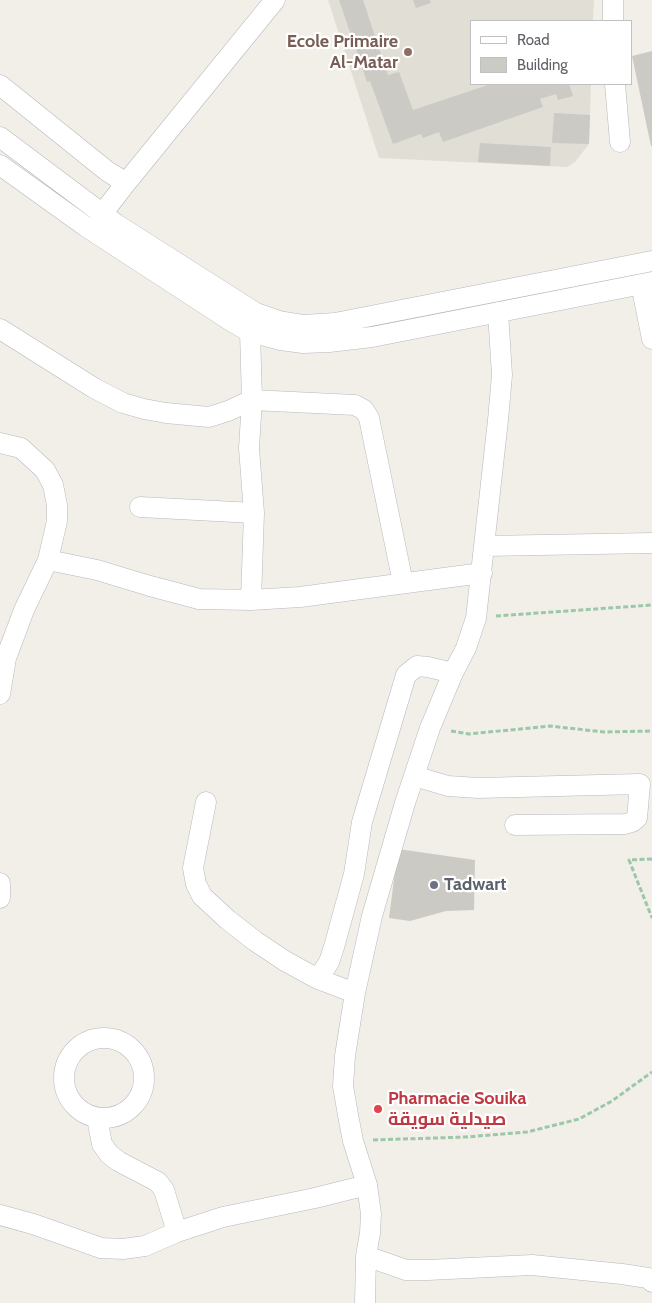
<!DOCTYPE html>
<html>
<head>
<meta charset="utf-8">
<style>
  body { margin:0 }
  #map { position:relative; width:652px; height:1303px; overflow:hidden; background:#f1efe8; font-family:Cabin,sans-serif }
  canvas { display:block }
  .legend { position:absolute; left:470px; top:20px; width:162px; height:65px; box-sizing:border-box; background:#fff; border:1px solid #bfc1c3; margin:0; padding:6px 9px; list-style:none; font-size:15px; color:#5f6368 }
  .legend li { display:flex; align-items:center; gap:10px; height:25px }
  .legend b { width:25px; border:1px solid #bfc1c3 }
</style>
</head>
<body>
<div id="map">
<canvas width="652" height="1303"></canvas>
<ul class="legend">
<li><b style="height:6px;background:#fff"></b>Road</li>
<li><b style="height:14px;background:#cccac5"></b>Building</li>
</ul>
</div>
<script>
const context = document.querySelector('canvas').getContext('2d');
context.lineJoin = 'round';
function fillPath(path, color) { context.fillStyle = color; context.fill(path, 'evenodd'); }
const poly = rows => new Path2D(rows.map(r => 'M' + r).join(''));
function stroke(path, color, width, dash) { context.strokeStyle = color; context.lineWidth = width; context.lineCap = dash ? 'butt' : 'round'; context.setLineDash(dash || []); context.stroke(path); }
function drawText(font, color, halo, rows, align = 'center') {
  context.font = font + ' Cabin,Cairo,sans-serif'; context.lineWidth = 4.5; context.setLineDash([]); context.textBaseline = 'middle'; context.strokeStyle = halo; context.fillStyle = color; for (const [text, x, y, turn = 0] of rows) {
    context.save(); context.translate(x, y); context.rotate((+turn || 0) * Math.PI / 180); context.textAlign = isNaN(turn) ? turn : align; if (halo) context.strokeText(text, 0, 0); context.fillText(text, 0, 0); context.restore();
  }
}
fillPath(poly([
  [328,0,594,0,593,21,471,21,471,84,591,84,589,144,575,162,567,167,379,158]
]), '#e1ded6');
fillPath(poly([
  [339,0,363,0,388,75,399,72,413,110,491,84,569,84,573,96,558,100,556,94,540,99,543,107,443,142,439,132,423,138,421,134,393,144,370,81,367,82],
  [413,0,430,0,431,3,416,8],
  [652,51,652,146,651,146,632,56],
  [554,113,590,115,589,144,552,143],
  [480,143,551,147,550,166,478,162],
  [398,849,475,860,474,910,446,911,410,921,389,918]
]), '#cccac5');
const minor = poly([
  [613,21,613,0],
  [615,84,620,142],
  [0,85,107,171,126,183,275,0],
  [0,137,116,224,256,313,279,321,304,325,335,323,652,261],
  [0,165,85,226,231,321,250,332,281,340,303,343,329,342,372,337,652,282],
  [102,214,126,183],
  [641,284,652,339],
  [0,329,94,388,123,403,144,409,166,413,209,417,228,411,252,400,355,405,364,410,369,418,403,583],
  [250,332,252,400,249,448,254,513,251,600],
  [0,443,21,448,45,470,53,485,57,505,57,521,48,560,24,610,6,658,0,694],
  [140,507,254,513],
  [485,546,652,543],
  [48,560,97,570,150,586,199,599,251,600,300,597,482,573],
  [414,776,448,786,478,788,640,784,637,818,632,822,625,824,515,825],
  [206,802,193,868,196,884,202,896,228,920,255,941,285,961,318,979,329,962,334,947,354,874,362,822,406,675,417,666,428,667,453,673],
  [0,883,0,898],
  [318,979,355,993],
  '64 1078a40 40 0 1 1 80 0a40 40 0 1 1-80 0Z',
  [97,1118,102,1144,109,1154,118,1161,158,1182,164,1190,177,1232],
  [0,1215,33,1224,101,1248,123,1249,145,1246,177,1232,223,1217,315,1198,367,1185],
  [366,1256,406,1270,428,1270,532,1265,622,1274,648,1278,652,1282],
  [365,1303,366,1256,370,1233,371,1214,367,1185,353,1141,348,1115,343,1086,345,1056,355,993,372,916,405,803,430,728,453,673,466,648,476,618,498,420,502,375,498,312]
]);
stroke(minor, '#b5b8bc', 21);
stroke(poly([
  [496,616,652,605],
  [451,731,469,734,550,726,604,732,652,731],
  [652,859,629,860,652,918],
  [373,1140,466,1137,527,1132,579,1119,612,1101,652,1072]
]), '#9cc7a9', 3, [5, 2.5]);
stroke(minor, '#fff', 20);
for (const [x, y, r, color] of [
  [408,52,5,"#8d6e63"],
  [434,885,5,"#6b7280"],
  [378,1109,5,"#e0444e"]
]) { const dot = new Path2D(); dot.arc(x, y, r, 0, 2 * Math.PI); context.fillStyle = color; context.fill(dot); stroke(dot, '#fff', 2); }
drawText('bold 18px', '#785e54', '#fff', [
  ["Ecole Primaire",398,42],
  ["Al-Matar",398,63]
], 'right');
drawText('bold 18px', '#5b616d', '#fff', [
  ["Tadwart",444,885]
], 'left');
drawText('bold 18px', '#be3a42', '#fff', [
  ["Pharmacie Souika",388,1099],
  ["صيدلية سويقة",388,1120]
], 'left');
</script>
</body>
</html>
